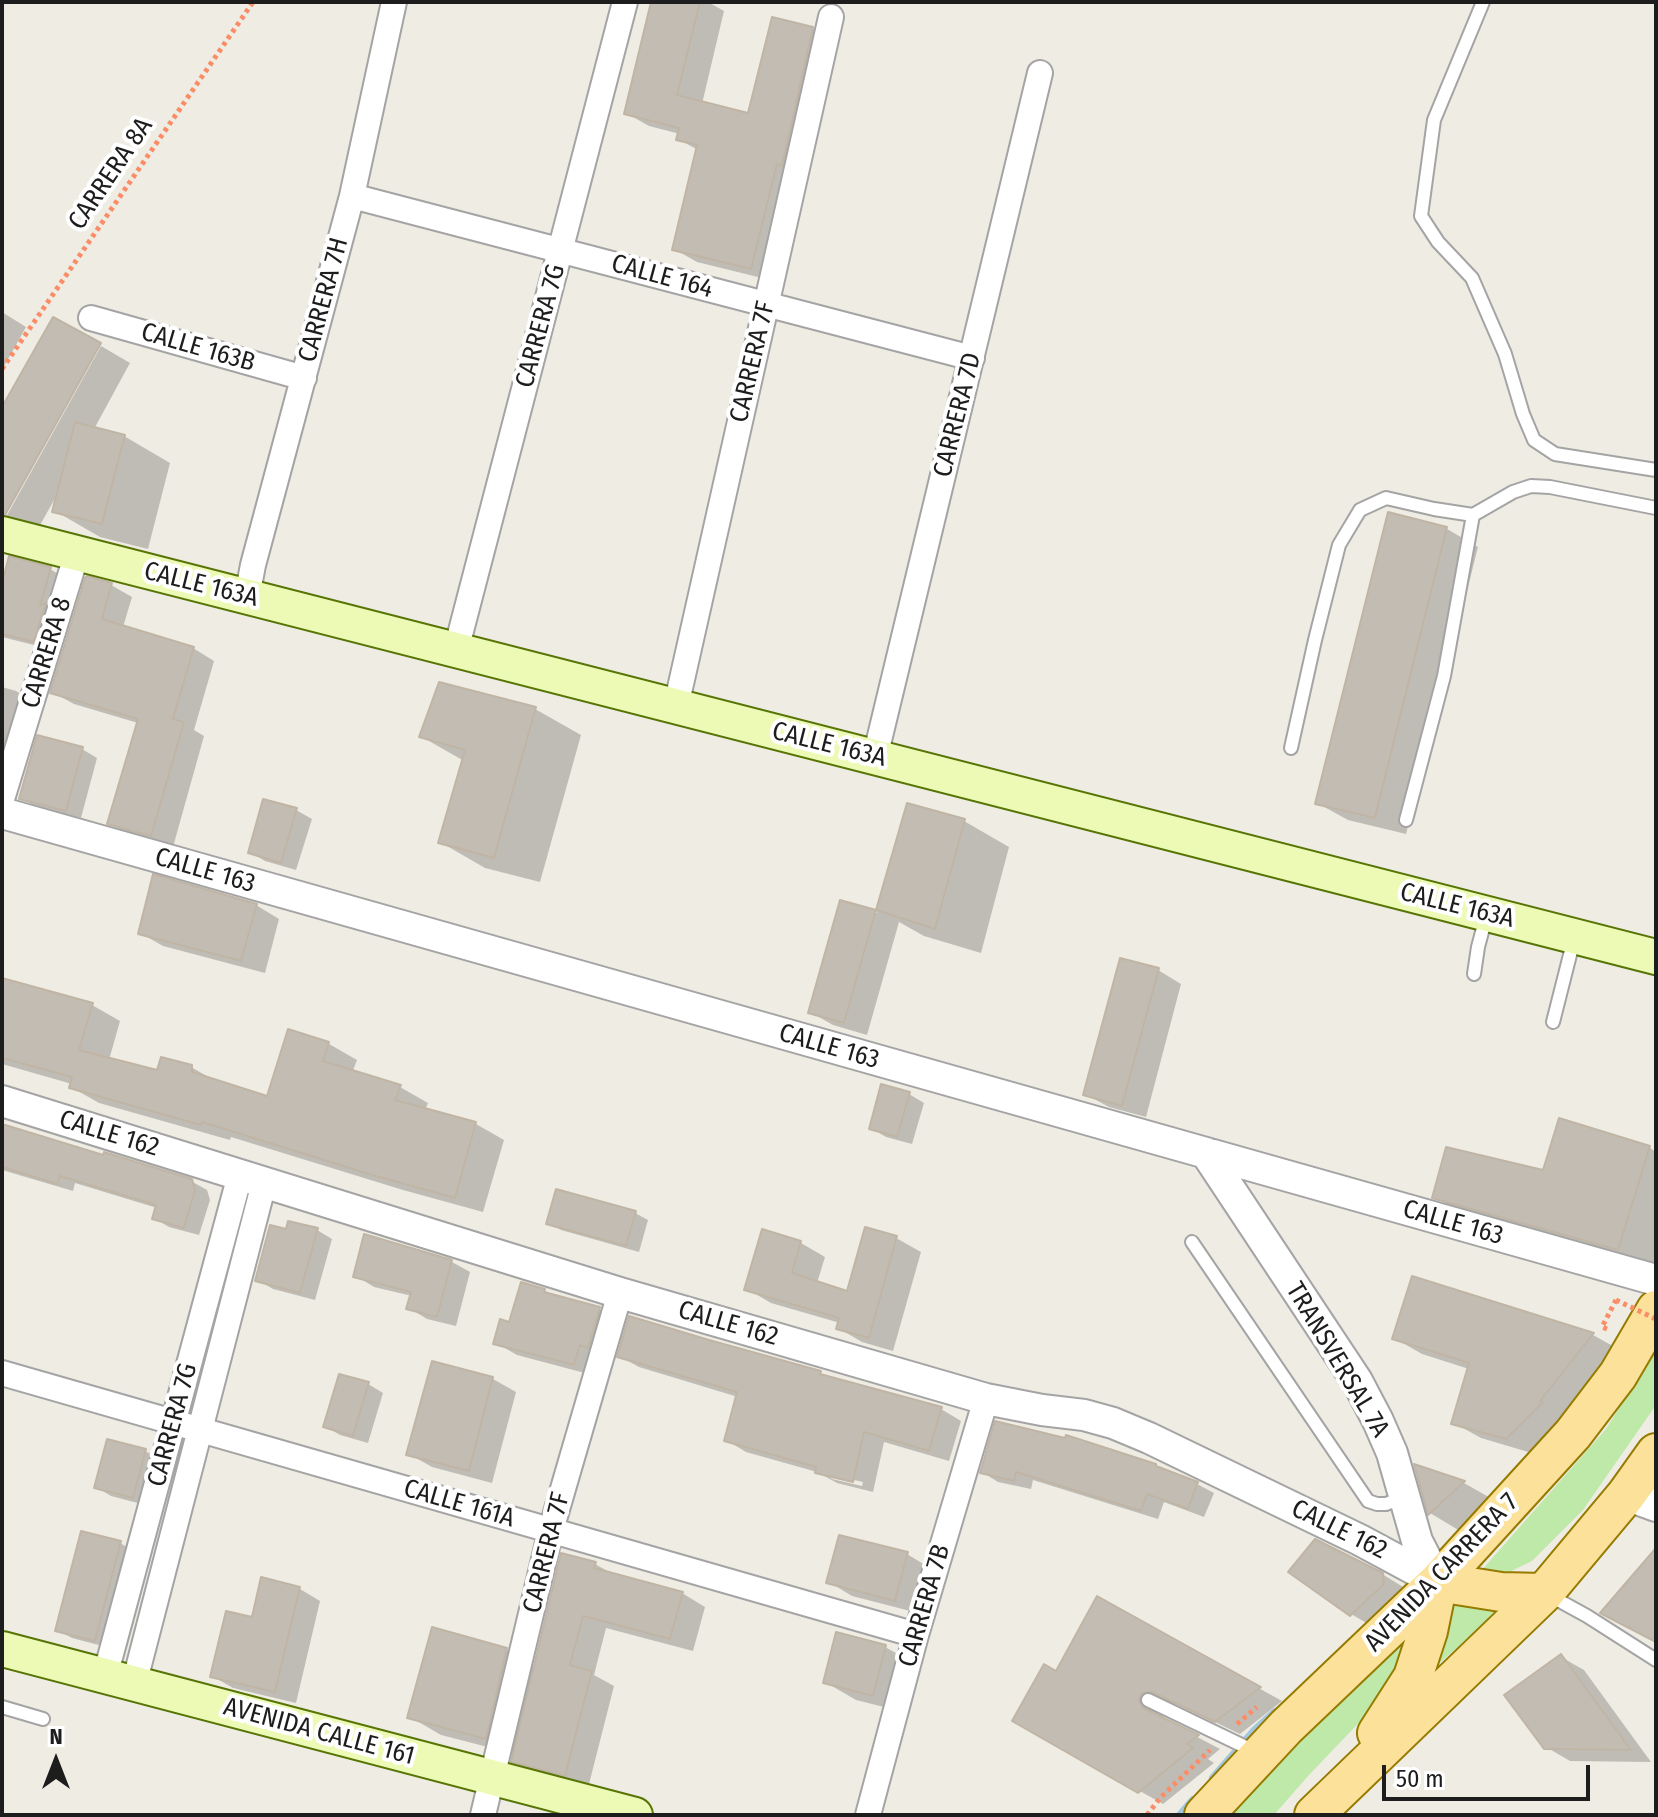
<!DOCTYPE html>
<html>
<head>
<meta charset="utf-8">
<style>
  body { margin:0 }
  #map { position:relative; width:1658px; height:1817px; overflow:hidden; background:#eeece3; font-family:"Fira Sans Condensed",sans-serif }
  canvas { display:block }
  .frame { position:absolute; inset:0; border:4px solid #1d1d1d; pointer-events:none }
  .north { position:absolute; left:16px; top:1721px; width:80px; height:80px; -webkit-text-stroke:6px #fff; paint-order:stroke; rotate:0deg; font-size:22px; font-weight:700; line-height:32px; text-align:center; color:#1d1d1d }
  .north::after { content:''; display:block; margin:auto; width:28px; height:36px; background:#1d1d1d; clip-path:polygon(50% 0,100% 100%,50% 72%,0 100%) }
  .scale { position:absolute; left:1382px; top:1765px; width:208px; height:36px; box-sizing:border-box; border:4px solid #1d1d1d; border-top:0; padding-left:10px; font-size:24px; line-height:28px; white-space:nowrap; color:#1d1d1d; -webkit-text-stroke:6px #fff; paint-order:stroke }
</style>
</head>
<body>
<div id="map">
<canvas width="1658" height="1817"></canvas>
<div class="frame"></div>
<div class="north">N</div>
<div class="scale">50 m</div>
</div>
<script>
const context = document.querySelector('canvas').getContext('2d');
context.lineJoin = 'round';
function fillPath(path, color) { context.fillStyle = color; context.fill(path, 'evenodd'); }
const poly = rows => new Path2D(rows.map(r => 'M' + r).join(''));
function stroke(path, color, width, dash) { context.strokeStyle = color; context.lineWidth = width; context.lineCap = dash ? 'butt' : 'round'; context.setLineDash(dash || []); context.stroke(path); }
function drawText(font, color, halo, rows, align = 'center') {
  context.font = font + ' "Fira Sans Condensed",sans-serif'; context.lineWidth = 8; context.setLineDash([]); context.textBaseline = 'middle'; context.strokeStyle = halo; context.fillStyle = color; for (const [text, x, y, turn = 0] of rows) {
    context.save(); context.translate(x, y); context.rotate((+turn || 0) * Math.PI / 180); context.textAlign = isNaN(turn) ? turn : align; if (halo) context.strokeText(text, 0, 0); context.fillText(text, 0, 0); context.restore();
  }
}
fillPath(poly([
  [1656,1349,1656,1405,1583,1510,1532,1561,1505,1574,1481,1571,1606,1429],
  [1454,1597,1499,1611,1427,1674],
  [1406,1640,1392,1675,1372,1709,1308,1776,1274,1815,1230,1815,1259,1782]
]), '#bee9a8');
fillPath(poly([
  [654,2,708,2,724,11,702,104,749,115,773,19,813,29,836,42,774,281,697,262,674,249,698,150,678,139,680,134,649,126,626,113],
  [2,312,26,327,2,370],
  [101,346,130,363,94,429,124,436,170,463,148,549,100,537,55,511,57,495,40,525,6,517],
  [1447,529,1478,547,1406,834,1348,820,1317,803],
  [50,569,65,578,50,649,2,637,2,591],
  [111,585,132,597,123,627,193,648,214,661,194,730,204,736,173,847,131,835,109,823,138,723,74,704,52,692],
  [2,687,16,691,31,700,2,797],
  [535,709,581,735,540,882,485,868,440,842,464,761,422,737],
  [82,749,97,758,81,818,35,806,20,797],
  [265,801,296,810,312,819,296,870,265,861,250,852],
  [908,805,964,821,1009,847,981,953,924,936,899,922,867,1035,833,1025,810,1012,841,903,877,913],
  [256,905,279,919,265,973,163,946,140,933],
  [1158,970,1181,984,1146,1117,1109,1107,1085,1094],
  [2,980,92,1005,120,1021,109,1060,159,1073,191,1067,219,1083,269,1099,290,1031,329,1044,357,1060,352,1073,400,1087,428,1103,425,1110,476,1124,504,1140,483,1212,403,1190,231,1137,230,1140,99,1103,71,1087,72,1084,2,1064],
  [909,1094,924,1103,912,1144,886,1137,871,1128],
  [1560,1120,1650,1148,1656,1152,1656,1273,1480,1223,1435,1197,1544,1173],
  [2,1127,191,1181,207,1190,210,1200,199,1235,169,1227,154,1218,157,1208,75,1183,73,1191,2,1170],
  [635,1213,648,1220,639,1252,561,1230,549,1223],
  [317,1230,332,1239,315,1300,273,1289,258,1280,287,1231],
  [764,1232,801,1243,825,1257,817,1283,848,1293,896,1238,921,1252,893,1351,862,1342,838,1328,840,1323,771,1303,747,1289],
  [366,1237,452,1262,470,1272,456,1326,427,1319,409,1308,412,1296,374,1287,356,1276],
  [1414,1279,1593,1335,1620,1350,1535,1454,1481,1438,1454,1423,1469,1369,1422,1354,1394,1338],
  [544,1290,557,1298,599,1309,621,1322,596,1376,517,1355,496,1343],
  [619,1356,820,1373,832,1379,941,1409,961,1421,949,1461,884,1442,873,1492,837,1483,817,1472,746,1452,726,1440,738,1397,639,1367],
  [827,1474,863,1482,862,1486,832,1479],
  [493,1379,516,1392,492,1483,432,1467,409,1454],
  [368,1384,383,1393,368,1443,340,1435,325,1426],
  [1067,1440,1197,1484,1214,1493,1204,1517,1164,1502,1158,1519,1033,1480,1031,1489,998,1482,982,1472],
  [145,1451,161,1459,149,1506,111,1496,96,1487],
  [1417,1467,1464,1483,1494,1500,1460,1531,1430,1513],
  [120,1543,135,1552,110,1648,72,1638,57,1630],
  [907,1554,930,1568,918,1613,852,1596,829,1582],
  [595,1564,618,1577,682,1593,705,1607,693,1651,606,1628,594,1675,614,1686,588,1788,536,1774,513,1761,515,1754,441,1735,410,1717,433,1630,507,1650,536,1667],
  [1382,1574,1413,1593,1382,1632,1351,1614],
  [263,1580,300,1589,320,1601,296,1703,233,1688,212,1676,253,1619],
  [1098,1599,1282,1701,1240,1734,1177,1704,1166,1706,1162,1714,1165,1720,1220,1749,1208,1759,1214,1763,1163,1804,1015,1721,1056,1674],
  [885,1647,916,1664,904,1712,856,1700,825,1682],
  [1561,1657,1584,1670,1651,1762,1570,1761,1546,1747]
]), '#0003');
stroke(poly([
  [1213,1778,1255,1730,1275,1712],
  [1180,1815,1193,1800]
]), '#a3c7dd', 8);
const building = poly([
  [651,2,700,2,677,95,748,113,772,17,813,27,782,166,777,164,751,269,672,250,697,145,676,140,679,128,624,114,651,2],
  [53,317,101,343,5,515,2,515,2,407,53,317],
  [75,422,125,435,102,524,52,512,75,422],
  [1388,512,1447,527,1375,818,1315,804,1388,512],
  [9,556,51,567,40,606,46,602,34,642,2,634,2,583,9,556],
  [87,576,112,583,102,619,194,647,173,719,184,722,151,836,107,824,138,719,50,693,85,578,87,576],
  [439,682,536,707,494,858,438,843,465,750,419,737,439,682],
  [37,735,83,747,66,811,19,799,37,735],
  [263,799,297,808,281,863,248,853,263,799],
  [907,803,965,819,935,929,876,910,907,803],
  [153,874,257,904,241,961,138,934,153,874],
  [840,900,876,910,844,1023,808,1013,840,900],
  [1120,958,1159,968,1122,1106,1083,1095,1120,958],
  [2,978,93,1003,79,1050,157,1070,161,1057,192,1065,192,1072,267,1096,288,1029,329,1042,323,1061,401,1085,395,1100,476,1122,455,1198,372,1175,202,1122,201,1125,69,1088,72,1077,2,1058,2,978],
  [881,1084,910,1092,897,1137,869,1129,881,1084],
  [1559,1118,1650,1146,1618,1250,1432,1198,1446,1147,1543,1170,1559,1118],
  [2,1124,103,1155,104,1152,192,1179,195,1190,184,1228,152,1219,156,1205,60,1176,57,1184,2,1167,2,1124],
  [556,1189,636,1211,626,1246,546,1224,556,1189],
  [288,1221,318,1228,300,1293,255,1281,270,1225,286,1229,288,1221],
  [865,1227,897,1236,869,1338,836,1329,839,1318,744,1290,762,1229,801,1241,792,1273,847,1291,865,1227],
  [364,1234,452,1260,437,1317,406,1309,411,1292,353,1277,364,1234],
  [1412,1276,1594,1333,1540,1401,1543,1402,1506,1439,1451,1424,1469,1363,1392,1339,1412,1276],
  [521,1282,545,1289,544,1292,600,1307,588,1348,580,1345,574,1365,493,1344,500,1319,509,1322,521,1282],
  [629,1316,709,1340,821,1371,820,1374,942,1407,929,1451,864,1432,853,1482,815,1473,816,1467,724,1441,737,1392,617,1357,629,1316],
  [432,1361,493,1377,469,1471,406,1455,432,1361],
  [339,1374,369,1382,353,1436,323,1427,339,1374],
  [995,1421,1065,1438,1066,1435,1156,1464,1156,1466,1198,1482,1188,1509,1147,1494,1141,1511,1016,1472,1014,1481,980,1473,995,1421],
  [107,1439,146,1449,133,1498,94,1488,107,1439],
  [1414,1464,1465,1481,1428,1515,1414,1464],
  [81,1531,121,1541,95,1641,55,1631,81,1531],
  [839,1535,908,1552,895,1601,826,1583,839,1535],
  [1315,1539,1383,1573,1384,1584,1350,1616,1288,1572,1315,1539],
  [1656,1548,1656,1642,1600,1613,1656,1548],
  [561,1553,596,1562,594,1568,683,1592,670,1639,583,1616,570,1665,592,1671,565,1776,511,1762,561,1553],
  [261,1577,300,1587,275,1692,210,1677,226,1611,252,1617,261,1577],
  [1097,1596,1261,1687,1215,1722,1152,1692,1142,1693,1139,1700,1143,1708,1199,1735,1187,1744,1193,1748,1138,1793,1012,1721,1044,1664,1056,1671,1097,1596],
  [432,1627,507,1648,486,1739,407,1718,432,1627],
  [836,1632,886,1645,873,1696,823,1683,836,1632],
  [1561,1654,1631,1750,1544,1749,1504,1695,1561,1654]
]);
fillPath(building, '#c3bcb2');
stroke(building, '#c0b5a5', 2);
const service = poly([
  [1483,2,1434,120,1421,216,1438,242,1472,278,1505,354,1523,414,1534,440,1555,454,1656,470],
  [1291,748,1315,640,1339,545,1360,510,1386,498,1434,509,1473,515],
  [1406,820,1444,676,1473,515,1513,492,1531,486,1550,487,1656,508],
  [1474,974,1478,947,1486,917],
  [1553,1022,1574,939],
  [1192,1242,1368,1501,1377,1504,1386,1504,1404,1497],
  [1547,1594,1587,1616,1656,1660],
  [1148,1700,1258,1753],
  [2,1707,43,1719]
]);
const minor = poly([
  [352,196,972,358],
  [91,318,304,378],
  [247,597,253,565,352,196,394,2],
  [456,650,625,2],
  [676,706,831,17],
  [875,757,1040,73],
  [2,799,77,553],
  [2,1373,916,1635],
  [105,1676,240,1175],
  [134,1684,264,1183],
  [483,1815,551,1530,620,1293],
  [868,1815,916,1635,986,1399]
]);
const tertiary = poly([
  [2,813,1656,1280],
  [2,1101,620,1293,986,1399,1042,1410,1084,1415,1113,1423,1149,1438,1360,1540,1438,1582],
  [1206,1153,1357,1381,1378,1421,1392,1453,1417,1541,1438,1582],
  [1626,1495,1656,1506]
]);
const secondary = poly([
  [2,534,1656,957],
  [2,1649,635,1815]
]);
const primary = poly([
  [1438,1582,1501,1592,1544,1593],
  [1377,1733,1413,1677,1428,1631,1438,1582],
  [1204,1815,1286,1727,1438,1582,1573,1434,1618,1375,1656,1310],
  [1314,1815,1544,1593,1626,1495,1656,1453]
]);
stroke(service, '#a4a4a4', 16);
stroke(minor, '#a4a4a4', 28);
stroke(tertiary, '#a4a4a4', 34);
stroke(secondary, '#577404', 38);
stroke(primary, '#967b00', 42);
stroke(poly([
  [2,369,253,2],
  [1607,1329,1602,1327,1616,1300],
  [1237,1724,1257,1707],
  [1147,1815,1160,1798,1210,1750]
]), '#fa8d68', 5, [4, 4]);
stroke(service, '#fff', 12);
stroke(minor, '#fff', 24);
stroke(tertiary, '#fff', 30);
stroke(secondary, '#ecfab6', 34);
stroke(primary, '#fce19a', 38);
stroke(poly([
  [1616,1300,1656,1319]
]), '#fa8d68', 5, [4, 4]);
drawText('26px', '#1d1d1d', '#fff', [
  ["CARRERA 8A",111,174,-56],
  ["CALLE 164",662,277,15],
  ["CARRERA 7H",324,300,-75],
  ["CARRERA 7G",541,326,-75],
  ["CALLE 163B",198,348,16],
  ["CARRERA 7F",753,362,-77],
  ["CARRERA 7D",958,415,-76],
  ["CALLE 163A",201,585,14],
  ["CARRERA 8",47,653,-73],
  ["CALLE 163A",829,745,14],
  ["CALLE 163",205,871,16],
  ["CALLE 163A",1457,906,14],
  ["CALLE 163",829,1047,16],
  ["CALLE 162",109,1134,17],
  ["CALLE 163",1453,1223,16],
  ["CALLE 162",728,1324,16],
  ["TRANSVERSAL 7A",1337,1360,59],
  ["CARRERA 7G",173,1425,-75],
  ["CALLE 161A",459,1504,16],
  ["CALLE 162",1339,1530,26],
  ["CARRERA 7F",547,1553,-76],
  ["AVENIDA CARRERA 7",1442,1573,-46],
  ["CARRERA 7B",925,1606,-74],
  ["AVENIDA CALLE 161",319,1732,15]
]);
</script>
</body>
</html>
